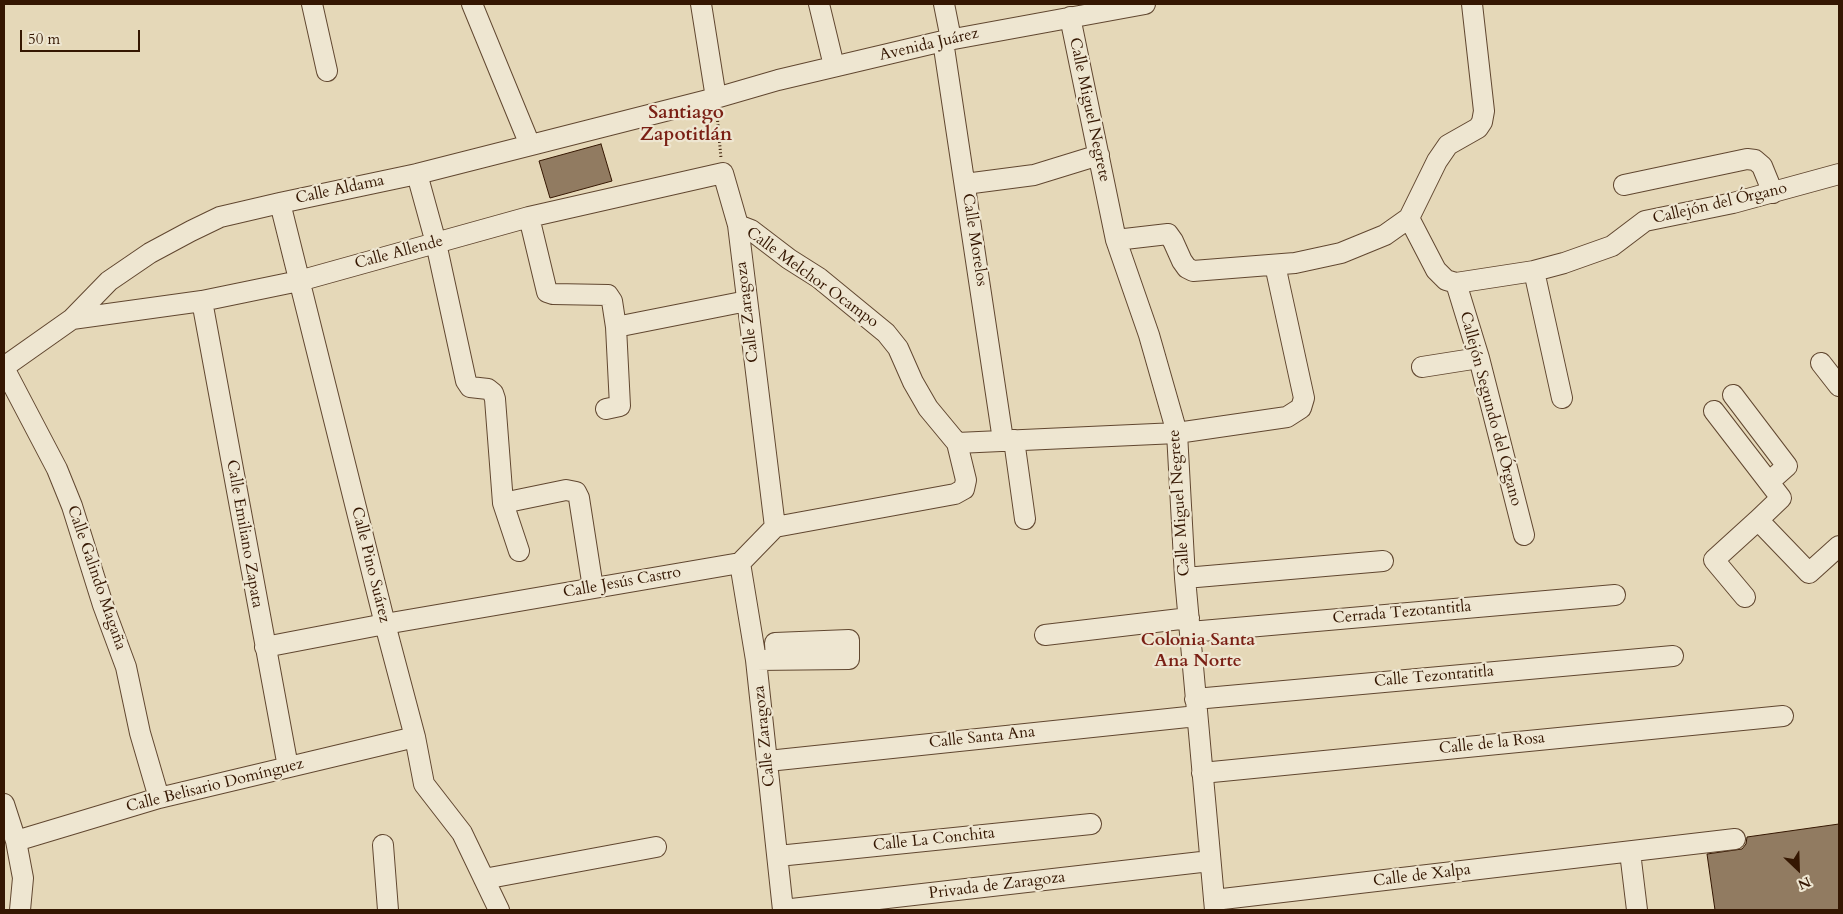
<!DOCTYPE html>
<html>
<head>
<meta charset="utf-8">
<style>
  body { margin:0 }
  #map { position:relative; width:1843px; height:914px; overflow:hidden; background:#e5d8b8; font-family:Cardo,serif }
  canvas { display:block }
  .frame { position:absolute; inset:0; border:5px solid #351702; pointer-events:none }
  .north { position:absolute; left:1773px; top:844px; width:50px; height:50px; -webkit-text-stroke:4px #eee6d1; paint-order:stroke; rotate:156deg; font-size:14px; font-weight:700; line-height:20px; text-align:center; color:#351702 }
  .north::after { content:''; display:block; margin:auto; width:18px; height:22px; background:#351702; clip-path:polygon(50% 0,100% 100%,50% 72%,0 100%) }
  .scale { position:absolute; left:20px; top:30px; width:120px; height:22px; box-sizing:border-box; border:2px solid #351702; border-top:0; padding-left:6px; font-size:15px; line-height:18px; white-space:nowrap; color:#351702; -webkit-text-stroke:4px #eee6d1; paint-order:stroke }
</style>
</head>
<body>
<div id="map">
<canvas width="1843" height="914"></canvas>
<div class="frame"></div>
<div class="north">N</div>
<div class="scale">50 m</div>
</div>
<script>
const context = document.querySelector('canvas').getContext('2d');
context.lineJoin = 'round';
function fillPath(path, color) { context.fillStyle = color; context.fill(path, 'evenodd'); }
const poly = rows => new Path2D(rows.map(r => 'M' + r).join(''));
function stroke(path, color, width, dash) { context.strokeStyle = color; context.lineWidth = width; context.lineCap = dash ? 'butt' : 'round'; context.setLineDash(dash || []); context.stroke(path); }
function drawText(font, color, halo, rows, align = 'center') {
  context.font = font + ' Cardo,serif'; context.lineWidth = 4.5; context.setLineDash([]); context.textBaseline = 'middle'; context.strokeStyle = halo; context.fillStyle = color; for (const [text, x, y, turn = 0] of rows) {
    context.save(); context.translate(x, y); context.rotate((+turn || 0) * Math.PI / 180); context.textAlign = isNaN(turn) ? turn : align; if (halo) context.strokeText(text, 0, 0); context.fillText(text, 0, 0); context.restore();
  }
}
const building = poly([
  [601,144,612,181,550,198,539,161,601,144],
  [1839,824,1839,910,1715,910,1707,854,1742,849,1746,844,1747,837,1839,824]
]);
fillPath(building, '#917b61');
stroke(building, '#351702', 1);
const minor = poly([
  [312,4,327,71],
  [472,4,530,145],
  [701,4,716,98],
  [819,4,834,66],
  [944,4,951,39],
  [1070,17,1116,240,1149,335,1177,433,1185,578,1215,910],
  [943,41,1003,440],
  [417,174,436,243,466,381,470,387,488,389,493,393,495,399,503,503,566,490,576,492,579,498,593,588],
  [965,184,1034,175,1099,155],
  [1624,185,1747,159,1755,160,1762,166,1773,193],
  [280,203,385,624,415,737,424,784,462,833,499,910],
  [529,217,547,292,553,294,608,295,612,301,616,327,620,406,606,409],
  [1409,218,1436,270,1446,280,1456,283,1534,271,1564,263,1612,246,1645,221,1733,203,1839,174],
  [1116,240,1168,234,1173,241,1182,261,1187,268,1193,271,1295,263,1341,253,1385,235,1409,218,1437,161,1448,145,1478,128,1482,122,1484,111,1472,4],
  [1534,271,1562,398],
  [1456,283,1479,358,1524,535],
  [202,301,288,767],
  [72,319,202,301,299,281,529,217,723,173,738,225,775,527],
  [616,327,747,301],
  [1821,363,1839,386],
  [4,367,72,319,109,281,150,253,191,231,220,217,280,203,417,174,716,98,778,80,943,41,1145,4],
  [1422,367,1479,358],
  [4,368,57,469,72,506,103,605,126,667,140,733,159,798],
  [1733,395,1787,466,1769,482],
  [1714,411,1781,498,1758,520,1809,573,1839,546],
  [1014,440,1025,519],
  [957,443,1177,433,1287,417,1301,408,1304,398,1275,265],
  [503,503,519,551],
  [740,563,756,660,783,910,1210,861],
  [1185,578,1383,561],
  [1745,597,1714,560,1758,520],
  [1190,632,1615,595],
  [1045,635,1189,618],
  [265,647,385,624,740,563,775,527,955,494,964,489,966,480,957,443,928,408,913,382,898,348,886,333,819,278,789,259,751,230,738,225],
  [756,660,849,659,849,640,775,643,776,660],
  [1195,699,1673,656],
  [768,761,1197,716],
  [1202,773,1783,716],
  [4,804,16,841,23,878,20,910],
  [16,841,159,798,415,737],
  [383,845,388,910],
  [1630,852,1637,910],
  [778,856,1091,824],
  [484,879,656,847],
  [1214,900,1735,839]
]);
stroke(minor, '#614730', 22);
stroke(poly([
  [717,114,721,158]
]), '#351702', 3, [1, 2.5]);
stroke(minor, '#eee6d1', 20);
drawText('16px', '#351702', '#eee6d1', [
  ["Avenida Juárez",929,45,-13],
  ["Calle Miguel Negrete",1089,110,78],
  ["Calle Aldama",340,190,-12],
  ["Callejón del Órgano",1720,204,-13],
  ["Calle Morelos",974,240,81],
  ["Calle Allende",399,253,-15],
  ["Calle Melchor Ocampo",812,278,36],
  ["Calle Zaragoza",748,312,-97],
  ["Callejón Segundo del Órgano",1490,409,75],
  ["Calle Miguel Negrete",1180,503,-94],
  ["Calle Emiliano Zapata",244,534,80],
  ["Calle Pino Suárez",370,565,76],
  ["Calle Galindo Magaña",96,578,71],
  ["Calle Jesús Castro",622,583,-10],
  ["Cerrada Tezotantitla",1402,613,-5],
  ["Calle Tezontatitla",1434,677,-5],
  ["Calle Zaragoza",765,736,-96],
  ["Calle Santa Ana",982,738,-6],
  ["Calle de la Rosa",1492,744,-6],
  ["Calle Belisario Domínguez",215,786,-14],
  ["Calle La Conchita",934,840,-6],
  ["Calle de Xalpa",1422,876,-7],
  ["Privada de Zaragoza",997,886,-7]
]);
drawText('bold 18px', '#7a1f14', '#eee6d1', [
  ["Colonia Santa",1198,641],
  ["Ana Norte",1198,662]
]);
drawText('bold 19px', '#7a1f14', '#eee6d1', [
  ["Santiago",686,114],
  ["Zapotitlán",686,136]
]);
</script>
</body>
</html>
